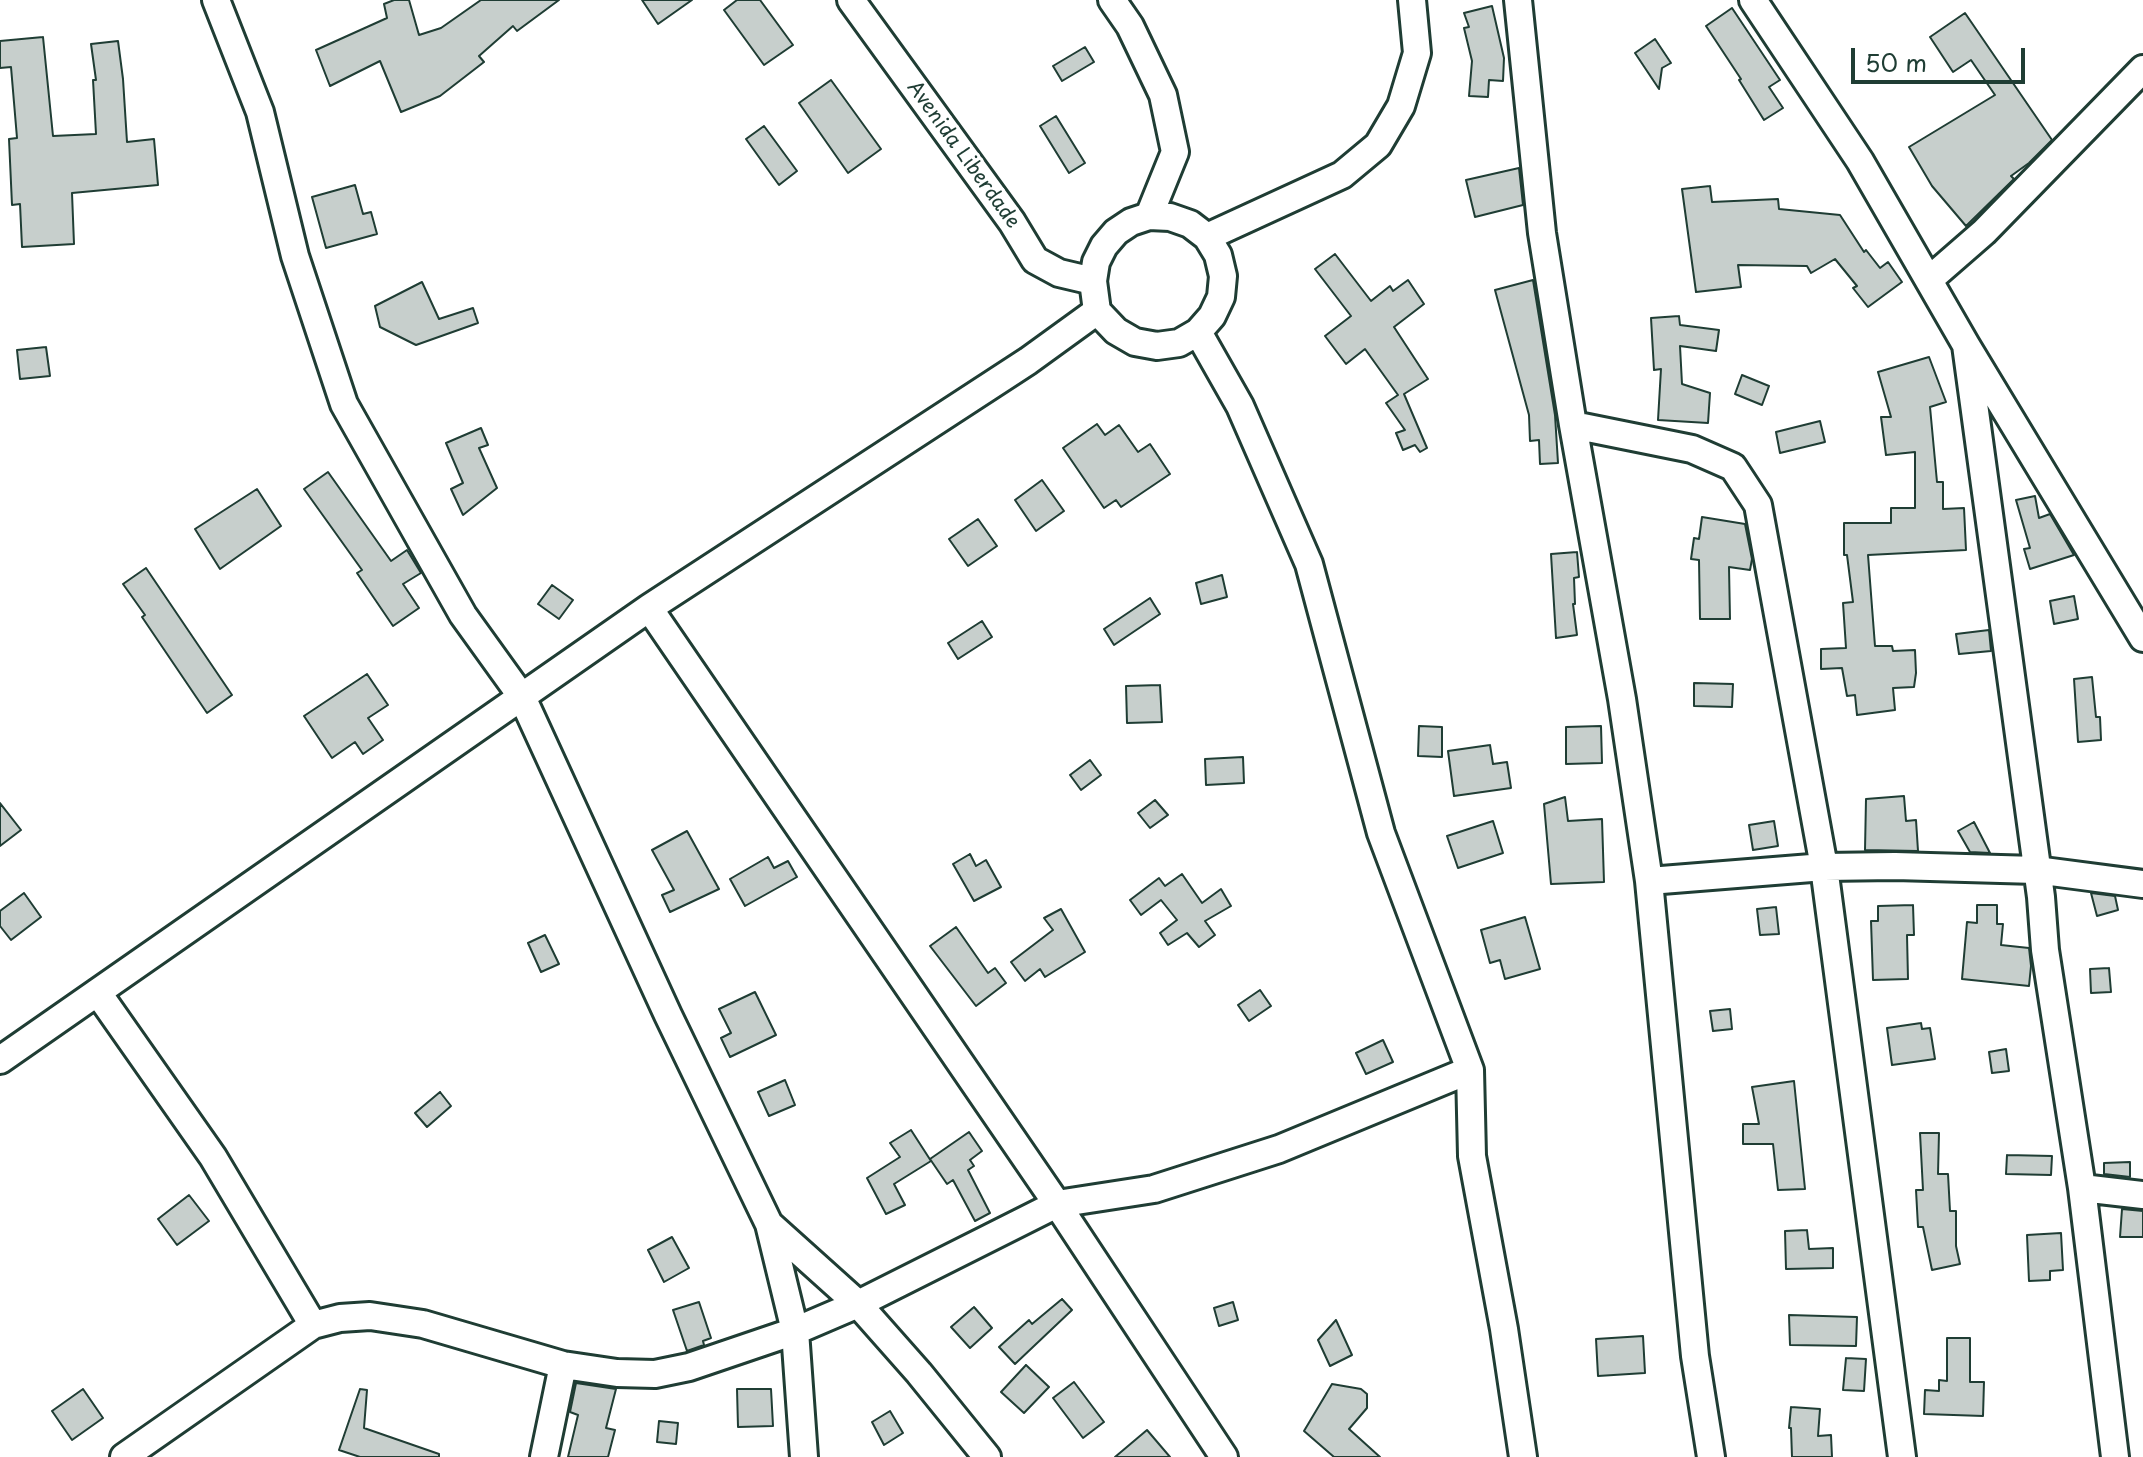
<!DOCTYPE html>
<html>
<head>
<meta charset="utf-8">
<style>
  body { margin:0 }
  #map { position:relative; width:2143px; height:1457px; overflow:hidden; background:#fff; font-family:"Playpen Sans",sans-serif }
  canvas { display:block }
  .scale { position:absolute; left:1851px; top:48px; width:174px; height:36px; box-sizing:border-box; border:4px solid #1f3d34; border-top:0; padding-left:10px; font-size:24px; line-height:28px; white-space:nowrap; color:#1f3d34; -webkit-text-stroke:6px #fff; paint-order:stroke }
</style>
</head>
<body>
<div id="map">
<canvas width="2143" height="1457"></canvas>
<div class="scale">50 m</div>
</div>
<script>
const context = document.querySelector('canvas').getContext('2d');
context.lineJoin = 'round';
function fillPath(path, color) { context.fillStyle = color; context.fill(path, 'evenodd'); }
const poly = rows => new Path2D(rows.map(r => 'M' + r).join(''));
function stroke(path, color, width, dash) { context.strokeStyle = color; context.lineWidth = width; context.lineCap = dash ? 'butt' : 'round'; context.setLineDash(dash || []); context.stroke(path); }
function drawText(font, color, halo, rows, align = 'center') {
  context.font = font + ' "Playpen Sans",sans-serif'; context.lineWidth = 6; context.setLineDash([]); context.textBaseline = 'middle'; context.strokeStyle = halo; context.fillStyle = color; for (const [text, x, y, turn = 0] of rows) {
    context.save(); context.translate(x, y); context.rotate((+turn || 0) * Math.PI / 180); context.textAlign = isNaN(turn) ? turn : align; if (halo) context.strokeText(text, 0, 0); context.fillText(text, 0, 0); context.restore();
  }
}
const building = poly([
  [394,0,409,0,419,35,441,28,481,0,559,0,517,31,513,26,479,56,484,62,440,96,401,112,380,61,330,86,316,50,387,18,384,4,394,0],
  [642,0,692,0,658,24,642,0],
  [737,0,760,0,793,45,764,65,724,10,737,0],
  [1492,6,1504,58,1503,81,1489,80,1488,97,1469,96,1472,61,1464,28,1469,27,1464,13,1492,6],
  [1732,8,1780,80,1769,87,1783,108,1764,120,1739,80,1741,79,1706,26,1732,8],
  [1965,13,2052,140,2029,163,2011,176,2014,179,1966,226,1932,186,1909,147,1995,95,1971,60,1953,72,1930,37,1965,13],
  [43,37,53,136,96,134,93,80,96,80,91,44,118,41,123,79,127,142,154,139,158,185,72,193,74,244,22,247,20,204,12,205,9,139,17,138,11,67,0,68,0,41,43,37],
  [1655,39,1671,63,1662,68,1659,89,1635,53,1655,39],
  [1085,47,1094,62,1062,81,1053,66,1085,47],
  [831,80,881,149,848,173,799,103,831,80],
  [1056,116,1085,163,1069,173,1040,126,1056,116],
  [764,126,797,171,779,185,746,139,764,126],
  [1519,168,1523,205,1475,217,1466,180,1519,168],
  [355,185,363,214,371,212,377,234,326,248,312,197,355,185],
  [1710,186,1712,202,1778,199,1779,209,1840,215,1864,252,1866,250,1880,268,1888,262,1902,282,1868,307,1853,288,1857,286,1835,259,1811,273,1807,266,1738,265,1741,287,1696,292,1682,189,1710,186],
  [1335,254,1371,301,1390,286,1393,291,1408,280,1424,304,1394,327,1428,379,1404,394,1427,448,1420,452,1415,445,1403,450,1396,433,1405,430,1386,403,1398,395,1365,349,1346,364,1325,336,1351,316,1315,269,1335,254],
  [1533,280,1555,415,1558,463,1540,464,1539,440,1530,441,1529,415,1495,290,1533,280],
  [422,282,439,319,473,308,478,323,416,345,380,327,375,306,422,282],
  [1679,316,1680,325,1719,330,1716,351,1680,346,1682,384,1710,393,1708,423,1658,420,1661,369,1654,370,1651,318,1679,316],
  [46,347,50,376,20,379,17,350,46,347],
  [1929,357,1946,402,1930,407,1937,482,1943,482,1943,509,1964,508,1966,550,1868,555,1875,646,1892,646,1893,651,1915,650,1916,673,1914,687,1893,688,1895,710,1857,715,1855,695,1847,696,1842,668,1821,669,1821,649,1846,648,1843,603,1853,602,1847,555,1844,555,1844,523,1891,523,1891,508,1915,508,1915,452,1886,455,1881,417,1891,417,1878,372,1929,357],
  [1742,375,1769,386,1762,405,1735,394,1742,375],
  [1820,421,1825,442,1780,453,1776,432,1820,421],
  [1097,424,1105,435,1119,425,1138,452,1150,444,1170,474,1121,507,1116,500,1104,508,1063,448,1097,424],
  [481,428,488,445,479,448,497,488,463,515,451,489,463,483,446,443,481,428],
  [328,472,391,561,407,550,421,573,403,584,419,608,393,626,357,573,362,570,304,489,328,472],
  [1042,480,1064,511,1036,531,1015,500,1042,480],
  [257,489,281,526,220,569,195,529,257,489],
  [2035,496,2039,518,2050,514,2074,555,2030,569,2024,549,2030,548,2016,500,2035,496],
  [1702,517,1745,524,1752,559,1750,570,1729,567,1730,619,1700,619,1699,560,1691,559,1694,538,1699,539,1702,517],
  [978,519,997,546,968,566,949,539,978,519],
  [1577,552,1579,577,1574,578,1575,604,1573,604,1577,635,1556,638,1551,554,1577,552],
  [146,568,232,695,207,713,142,617,145,615,123,584,146,568],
  [1222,575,1227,597,1201,604,1196,583,1222,575],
  [552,585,573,600,559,619,538,604,552,585],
  [2074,596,2078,619,2054,624,2050,601,2074,596],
  [1150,598,1160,614,1114,645,1104,629,1150,598],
  [982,621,992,637,958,659,948,643,982,621],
  [1989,630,1991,651,1959,654,1956,634,1989,630],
  [367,674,388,705,368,718,383,740,363,754,355,742,332,758,304,716,367,674],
  [2092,677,2096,717,2100,717,2101,740,2078,742,2074,679,2092,677],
  [1694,683,1733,684,1732,707,1694,706,1694,683],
  [1160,685,1162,722,1127,723,1126,686,1160,685],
  [1419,726,1442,727,1442,757,1418,756,1419,726],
  [1601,726,1602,763,1566,764,1566,727,1601,726],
  [1490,745,1493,764,1507,762,1511,788,1454,796,1448,751,1490,745],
  [1243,757,1244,783,1206,785,1205,759,1243,757],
  [1090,760,1101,775,1081,790,1070,775,1090,760],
  [1904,796,1906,821,1916,820,1918,851,1865,850,1866,799,1904,796],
  [1565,797,1568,821,1602,819,1604,882,1551,884,1544,804,1565,797],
  [1155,800,1168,815,1150,828,1138,813,1155,800],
  [0,803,21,830,0,846,0,803],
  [1493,821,1503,853,1458,868,1447,836,1493,821],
  [1774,821,1778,846,1753,850,1749,825,1774,821],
  [1974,822,1990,853,1970,852,1958,831,1974,822],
  [687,831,719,889,670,912,662,895,674,890,652,850,687,831],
  [970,854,976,866,986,860,1001,887,974,901,953,864,970,854],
  [768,857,774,868,788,861,797,877,745,906,730,879,768,857],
  [1182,874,1202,903,1221,889,1231,906,1205,921,1215,935,1199,947,1187,933,1168,945,1160,933,1177,920,1161,900,1141,915,1130,900,1159,878,1165,886,1182,874],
  [24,893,41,917,11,940,0,926,0,911,24,893],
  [2091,893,2115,896,2118,910,2097,916,2091,893],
  [1913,905,1914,935,1907,935,1908,979,1873,980,1871,921,1878,921,1878,906,1913,905],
  [1977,905,1997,905,1997,924,2003,924,2001,945,2029,948,2031,966,2029,986,1962,979,1967,922,1977,923,1977,905],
  [1776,907,1779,934,1760,935,1757,909,1776,907],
  [1061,909,1085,952,1045,977,1040,969,1025,981,1011,962,1053,930,1044,918,1061,909],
  [1525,917,1540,969,1505,979,1500,960,1490,963,1481,930,1525,917],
  [956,927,988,973,995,968,1006,983,976,1006,930,946,956,927],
  [545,935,559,964,541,972,528,943,545,935],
  [2109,968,2111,992,2091,993,2090,969,2109,968],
  [1260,990,1271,1006,1249,1021,1238,1005,1260,990],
  [755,992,776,1035,730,1057,721,1038,731,1033,719,1009,755,992],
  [1730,1009,1732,1029,1713,1031,1710,1011,1730,1009],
  [1921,1023,1922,1029,1930,1028,1935,1059,1892,1065,1887,1028,1921,1023],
  [1383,1040,1393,1062,1366,1074,1356,1053,1383,1040],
  [2006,1049,2009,1071,1992,1073,1989,1052,2006,1049],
  [785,1080,795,1105,769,1116,758,1092,785,1080],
  [1794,1081,1805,1189,1778,1190,1773,1144,1743,1144,1743,1124,1759,1124,1752,1087,1794,1081],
  [440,1092,451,1106,427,1127,415,1113,440,1092],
  [911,1130,931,1161,894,1184,905,1205,886,1214,867,1178,900,1157,890,1143,911,1130],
  [969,1132,982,1151,970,1160,974,1166,968,1170,990,1213,975,1221,953,1180,947,1184,930,1159,969,1132],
  [1920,1133,1939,1133,1938,1174,1948,1174,1950,1211,1956,1211,1956,1246,1960,1264,1932,1270,1923,1227,1918,1227,1916,1190,1923,1190,1920,1133],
  [2007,1155,2052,1156,2051,1175,2006,1174,2007,1155],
  [2130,1162,2130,1177,2104,1174,2104,1163,2130,1162],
  [189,1195,209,1221,177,1245,158,1219,189,1195],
  [2122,1209,2143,1211,2143,1237,2120,1237,2122,1209],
  [1807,1230,1809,1249,1833,1248,1833,1268,1786,1269,1785,1231,1807,1230],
  [2061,1233,2063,1270,2050,1271,2050,1280,2029,1281,2027,1235,2061,1233],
  [672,1237,689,1268,664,1282,648,1250,672,1237],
  [1062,1299,1072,1310,1015,1364,999,1347,1029,1320,1032,1324,1062,1299],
  [699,1302,711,1338,703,1341,704,1345,687,1351,673,1310,699,1302],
  [1233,1302,1238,1320,1219,1326,1214,1308,1233,1302],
  [974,1307,992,1328,970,1348,951,1327,974,1307],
  [1789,1315,1857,1317,1856,1346,1790,1345,1789,1315],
  [1336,1320,1352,1355,1330,1366,1318,1340,1336,1320],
  [1643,1336,1645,1373,1598,1376,1596,1339,1643,1336],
  [1947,1338,1970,1338,1970,1382,1984,1382,1983,1416,1924,1414,1925,1390,1939,1391,1939,1380,1947,1381,1947,1338],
  [1846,1358,1866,1359,1864,1391,1843,1390,1846,1358],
  [1026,1365,1049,1387,1024,1413,1001,1392,1026,1365],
  [1074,1382,1104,1422,1083,1438,1053,1398,1074,1382],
  [576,1383,616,1389,606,1428,615,1430,608,1457,568,1457,578,1415,570,1412,576,1383],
  [1332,1384,1361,1389,1367,1394,1367,1408,1349,1429,1380,1457,1334,1457,1304,1431,1332,1384],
  [83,1389,103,1418,72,1440,52,1411,83,1389],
  [360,1389,367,1390,364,1428,439,1454,439,1457,360,1457,339,1450,360,1389],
  [737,1389,771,1389,773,1426,738,1427,737,1389],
  [1791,1407,1820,1409,1818,1436,1831,1435,1832,1457,1792,1457,1791,1428,1789,1428,1791,1407],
  [890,1411,903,1433,884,1445,872,1422,890,1411],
  [659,1421,678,1423,676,1444,657,1442,659,1421],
  [1147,1430,1170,1457,1115,1457,1147,1430]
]);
fillPath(building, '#c7cfcc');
stroke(building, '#1f3d34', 2);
const minor = poly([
  [216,0,260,112,295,256,344,404,463,615,522,697,668,1015,769,1224,858,1304,919,1373,987,1457],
  [851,0,1012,222,1035,260,1059,273,1093,281],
  [1112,0,1130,26,1163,95,1175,152,1149,216],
  [1518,0,1542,233,1573,425,1622,699,1649,881,1695,1356,1711,1457],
  [1753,0,1860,161,1966,345,2143,638],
  [1149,216,1170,217,1190,224,1207,237,1218,255,1223,276,1221,297,1212,316,1198,332,1179,343,1157,346,1135,342,1116,331,1097,311,1093,281,1096,262,1104,246,1116,232,1131,222,1149,216],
  [1207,237,1342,175,1378,145,1401,106,1417,53,1412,0],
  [1930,279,1984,232,2143,69],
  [1198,332,1240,406,1309,564,1381,833,1470,1070,1472,1156,1504,1329,1523,1457],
  [1966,345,2041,897,2045,950,2082,1188,2115,1457],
  [1573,425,1692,449,1733,467,1758,505,1824,867,1902,1457],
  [649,608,1057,1204,1224,1457],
  [1649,881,1824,867,1895,866,2036,870,2143,884],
  [98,993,213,1157,313,1325],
  [0,1060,649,608,1028,361,1097,311],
  [2082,1188,2143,1195],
  [769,1224,795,1331,804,1457],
  [124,1457,313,1325,340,1318,370,1316,423,1324,563,1365,617,1373,655,1374,689,1367,795,1331,858,1304,1057,1204,1154,1189,1279,1149,1470,1070],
  [544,1457,563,1365]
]);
stroke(minor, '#1f3d34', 32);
stroke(minor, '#fff', 26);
drawText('20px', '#1f3d34', '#fff', [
  ["Avenida Liberdade",963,155,54]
]);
</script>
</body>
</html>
